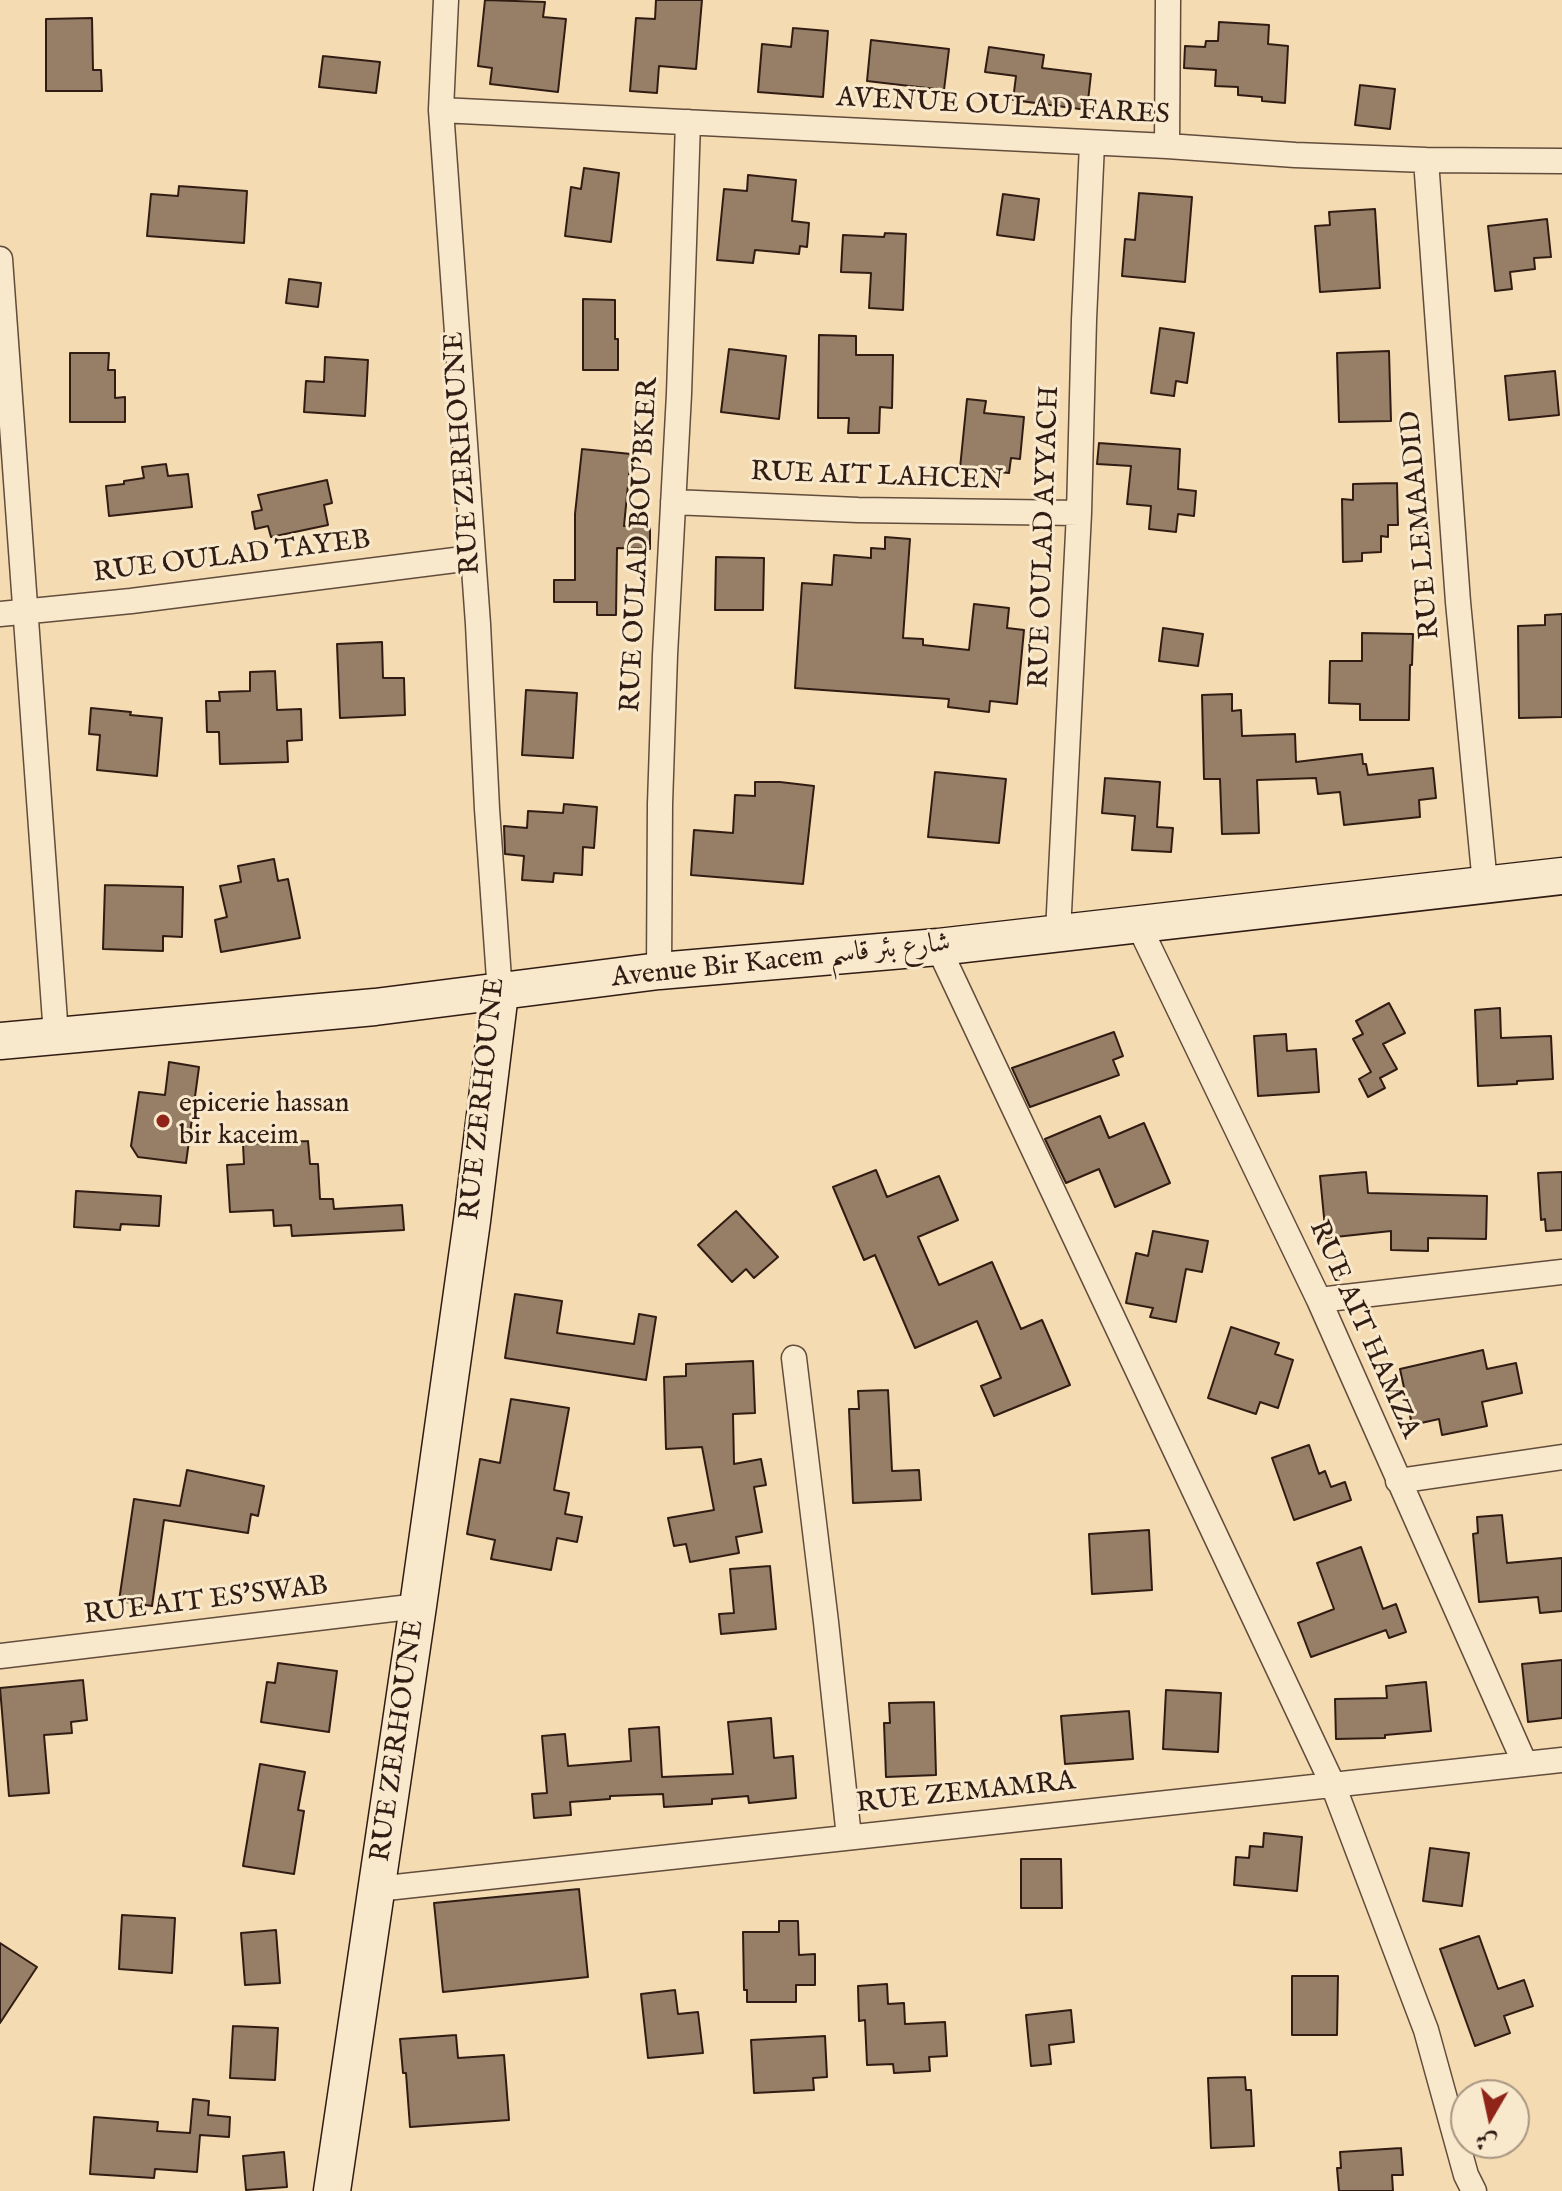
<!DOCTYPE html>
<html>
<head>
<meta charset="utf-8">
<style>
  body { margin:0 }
  #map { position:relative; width:1562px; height:2191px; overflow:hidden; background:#f4dbb1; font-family:"IM FELL English",Amiri,serif }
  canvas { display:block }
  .north { position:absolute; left:1450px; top:2079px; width:80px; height:80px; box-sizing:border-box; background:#f8e8cc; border:2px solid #a89682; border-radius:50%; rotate:189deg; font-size:22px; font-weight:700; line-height:32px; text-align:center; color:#311c14 }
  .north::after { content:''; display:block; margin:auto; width:28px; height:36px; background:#8f2418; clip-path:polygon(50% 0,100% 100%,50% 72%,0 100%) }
</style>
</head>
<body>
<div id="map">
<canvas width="1562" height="2191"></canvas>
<div class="north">ش</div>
</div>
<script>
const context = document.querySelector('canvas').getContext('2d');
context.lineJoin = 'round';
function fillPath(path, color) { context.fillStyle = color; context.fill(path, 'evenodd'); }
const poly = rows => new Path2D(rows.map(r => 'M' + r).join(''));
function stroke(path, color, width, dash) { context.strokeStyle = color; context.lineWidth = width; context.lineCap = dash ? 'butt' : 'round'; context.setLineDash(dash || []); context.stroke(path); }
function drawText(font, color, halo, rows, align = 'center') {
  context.font = font + ' "IM FELL English",Amiri,serif'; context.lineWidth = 6; context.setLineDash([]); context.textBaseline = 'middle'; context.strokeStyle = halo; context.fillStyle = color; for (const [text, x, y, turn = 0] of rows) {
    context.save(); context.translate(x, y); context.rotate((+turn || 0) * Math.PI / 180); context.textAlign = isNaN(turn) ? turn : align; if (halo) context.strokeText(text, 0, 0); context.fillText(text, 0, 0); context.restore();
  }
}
const building = poly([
  [485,0,545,2,543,17,566,19,558,92,490,84,492,68,478,66,485,0],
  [656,0,702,0,696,69,659,66,657,93,630,91,636,18,655,19,656,0],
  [92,18,93,70,101,70,102,91,46,91,46,19,92,18],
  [1219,22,1269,25,1268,44,1288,46,1285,103,1262,101,1262,97,1238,95,1238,87,1215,86,1216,70,1184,68,1185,46,1205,47,1206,41,1218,41,1219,22],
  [793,28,828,31,823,97,758,92,762,44,791,47,793,28],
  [871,40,949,49,944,90,867,81,871,40],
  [989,47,1044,55,1042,68,1091,74,1087,110,1013,100,1016,76,985,72,989,47],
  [323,56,380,62,376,93,319,87,323,56],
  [1360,85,1395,89,1390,129,1355,125,1360,85],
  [584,168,619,173,611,242,565,236,571,187,581,189,584,168],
  [748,175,796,180,792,221,809,223,807,247,800,246,799,254,755,250,753,263,717,260,724,189,747,191,748,175],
  [179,186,247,191,244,243,147,236,151,194,178,196,179,186],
  [1139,193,1192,197,1185,282,1122,276,1125,239,1135,240,1139,193],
  [1003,194,1039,199,1034,240,997,235,1003,194],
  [1375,209,1380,288,1320,292,1315,226,1330,225,1329,212,1375,209],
  [1547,219,1551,257,1534,258,1535,269,1510,272,1512,289,1495,291,1488,226,1547,219],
  [885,233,906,234,903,310,869,308,871,273,841,272,843,235,884,237,885,233],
  [289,279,321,283,318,307,286,303,289,279],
  [583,299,615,300,615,339,618,339,618,370,583,370,583,299],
  [1160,328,1194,333,1187,383,1176,381,1174,396,1151,393,1160,328],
  [819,335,856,336,856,355,893,355,892,408,880,407,879,433,848,433,849,418,818,418,819,335],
  [729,349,786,356,779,419,721,412,729,349],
  [1389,351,1391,421,1339,422,1337,353,1389,351],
  [70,353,109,353,108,370,115,370,115,398,125,397,125,422,70,422,70,353],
  [325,357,368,360,365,416,304,412,306,381,324,382,325,357],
  [1555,371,1559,415,1509,420,1505,376,1555,371],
  [967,399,986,401,984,413,1024,417,1020,459,1011,458,1009,473,960,468,967,399],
  [1099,443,1180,449,1178,489,1196,491,1194,516,1178,514,1176,532,1149,529,1151,506,1127,504,1131,466,1097,464,1099,443],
  [582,449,631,454,624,526,650,527,650,549,617,548,616,615,597,615,597,602,554,602,554,580,575,580,575,514,582,449],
  [166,464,168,476,188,474,192,507,109,516,106,486,124,484,124,481,144,478,142,467,166,464],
  [327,480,332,503,324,505,328,525,271,537,268,526,255,529,252,512,262,510,258,495,327,480],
  [1397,483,1398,525,1388,525,1388,537,1381,536,1381,552,1362,553,1362,561,1343,562,1342,499,1353,500,1353,484,1397,483],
  [885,537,910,539,903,638,923,639,923,645,969,650,974,604,1009,608,1007,628,1024,630,1017,704,990,701,989,712,948,707,949,699,795,688,802,583,832,585,834,555,871,558,871,548,885,549,885,537],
  [716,557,764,558,763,610,715,610,716,557],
  [1562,614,1562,717,1519,718,1518,626,1545,625,1545,615,1562,614],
  [1163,628,1203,634,1198,666,1159,661,1163,628],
  [1362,633,1413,634,1412,665,1410,665,1409,720,1360,720,1360,704,1329,703,1330,661,1362,661,1362,633],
  [382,642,383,678,404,678,405,715,340,718,337,644,382,642],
  [275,671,277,710,301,709,302,740,287,741,288,762,220,764,219,732,207,732,206,701,220,701,219,692,250,691,250,672,275,671],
  [526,690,577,693,573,758,522,755,526,690],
  [1232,694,1232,711,1241,710,1242,736,1295,734,1296,762,1362,754,1363,764,1366,764,1368,775,1433,768,1436,798,1419,800,1420,817,1344,825,1340,792,1318,794,1316,778,1257,780,1259,833,1222,834,1220,779,1204,779,1202,695,1232,694],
  [91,708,131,712,130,715,162,718,157,776,97,770,100,735,89,734,91,708],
  [935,772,1006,779,999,843,928,837,935,772],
  [1105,778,1160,782,1157,827,1173,828,1171,852,1132,850,1135,816,1102,813,1105,778],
  [755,782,780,782,814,786,803,884,691,875,694,830,733,833,735,795,755,796,755,782],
  [564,804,597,807,594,848,583,847,582,875,554,873,553,882,522,880,524,856,505,854,504,826,527,828,528,811,563,813,564,804],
  [274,859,278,881,288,879,300,938,221,952,215,920,227,917,220,886,241,882,238,866,274,859],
  [105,885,183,887,182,937,163,936,163,951,103,949,105,885],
  [1389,1003,1405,1033,1383,1044,1397,1069,1380,1078,1385,1088,1368,1097,1359,1079,1371,1072,1353,1039,1363,1034,1356,1021,1389,1003],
  [1500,1008,1501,1038,1551,1036,1553,1079,1517,1081,1517,1084,1478,1086,1475,1010,1500,1008],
  [1114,1032,1123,1056,1113,1060,1119,1075,1030,1107,1012,1068,1114,1032],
  [1286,1034,1287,1051,1316,1049,1319,1092,1258,1096,1254,1036,1286,1034],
  [169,1062,199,1067,186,1163,138,1157,131,1146,139,1092,165,1095,169,1062],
  [1100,1116,1109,1138,1144,1123,1170,1183,1115,1207,1099,1169,1066,1183,1045,1139,1100,1116],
  [308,1141,310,1164,318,1164,320,1199,333,1199,334,1209,402,1205,404,1230,292,1236,291,1225,274,1226,273,1210,230,1212,227,1165,244,1164,243,1144,308,1141],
  [876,1170,887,1197,939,1176,958,1220,918,1237,939,1285,992,1262,1021,1329,1042,1320,1070,1385,994,1416,981,1386,1001,1378,977,1321,915,1348,875,1255,864,1260,833,1187,876,1170],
  [1366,1172,1368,1193,1487,1196,1486,1239,1428,1238,1428,1251,1391,1250,1391,1231,1326,1238,1320,1176,1366,1172],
  [1562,1172,1562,1230,1546,1231,1545,1219,1541,1220,1538,1173,1562,1172],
  [76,1191,161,1196,159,1226,121,1224,120,1230,74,1227,76,1191],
  [736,1211,778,1257,754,1278,746,1269,732,1282,698,1245,736,1211],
  [1153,1231,1208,1241,1202,1272,1186,1269,1176,1322,1150,1317,1153,1308,1126,1303,1136,1253,1148,1256,1153,1231],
  [515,1294,562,1301,557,1333,634,1344,639,1314,656,1317,646,1380,505,1358,515,1294],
  [1231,1327,1279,1343,1275,1354,1293,1360,1278,1408,1260,1402,1256,1414,1208,1398,1231,1327],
  [1483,1350,1487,1369,1516,1363,1522,1393,1482,1402,1487,1426,1442,1435,1439,1419,1412,1425,1400,1369,1483,1350],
  [753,1361,755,1413,733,1414,734,1464,761,1459,766,1485,754,1487,762,1532,736,1537,739,1553,690,1562,686,1544,674,1546,668,1518,714,1510,702,1447,666,1449,664,1377,686,1376,686,1364,753,1361],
  [888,1390,892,1471,919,1470,921,1500,853,1503,849,1409,859,1409,858,1391,888,1390],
  [511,1399,569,1408,554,1490,569,1493,565,1514,582,1517,577,1542,557,1538,551,1570,491,1559,495,1540,467,1534,480,1459,500,1463,511,1399],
  [1309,1445,1319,1474,1325,1471,1331,1487,1345,1482,1351,1500,1294,1520,1272,1458,1309,1445],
  [187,1470,264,1486,258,1516,251,1514,248,1533,164,1520,152,1606,119,1601,134,1499,180,1506,187,1470],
  [1502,1515,1507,1563,1562,1558,1562,1611,1540,1613,1538,1597,1479,1602,1473,1534,1478,1533,1477,1517,1502,1515],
  [1149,1530,1152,1590,1092,1594,1089,1534,1149,1530],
  [1361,1547,1383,1609,1396,1604,1406,1632,1389,1638,1386,1630,1311,1657,1298,1623,1334,1609,1317,1563,1361,1547],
  [770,1566,776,1629,721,1634,719,1614,734,1613,730,1569,770,1566],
  [1562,1660,1562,1718,1528,1722,1522,1664,1562,1660],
  [278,1663,337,1671,329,1732,261,1722,267,1682,275,1683,278,1663],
  [83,1680,87,1720,71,1722,72,1733,44,1735,49,1793,9,1796,0,1688,83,1680],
  [1426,1682,1431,1731,1385,1735,1385,1738,1336,1739,1335,1699,1387,1698,1386,1686,1426,1682],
  [1166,1690,1221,1693,1218,1752,1163,1749,1166,1690],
  [934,1702,936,1775,886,1777,884,1723,890,1723,889,1703,934,1702],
  [1129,1711,1133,1759,1065,1764,1061,1716,1129,1711],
  [771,1718,774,1758,793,1756,796,1798,749,1803,748,1796,712,1799,712,1804,664,1807,663,1794,610,1796,610,1799,570,1802,571,1815,534,1818,532,1794,547,1793,542,1736,565,1734,568,1766,631,1761,629,1729,659,1727,662,1777,733,1774,728,1722,771,1718],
  [260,1764,305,1772,298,1810,304,1811,294,1874,243,1866,260,1764],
  [1264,1833,1302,1837,1297,1891,1234,1885,1236,1857,1249,1858,1250,1846,1263,1847,1264,1833],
  [1430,1848,1469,1853,1462,1906,1423,1901,1430,1848],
  [1021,1859,1061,1859,1062,1908,1021,1908,1021,1859],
  [579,1889,588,1977,443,1992,434,1903,579,1889],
  [122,1915,175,1918,172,1973,119,1969,122,1915],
  [779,1921,798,1921,799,1955,815,1954,815,1985,796,1985,796,2002,747,2002,747,1990,744,1990,743,1932,779,1932,779,1921],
  [276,1930,280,1983,245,1985,241,1933,276,1930],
  [1479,1936,1498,1989,1524,1980,1533,2006,1504,2016,1510,2033,1475,2046,1440,1949,1479,1936],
  [0,1943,37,1967,0,2023,0,1943],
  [1292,1976,1338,1976,1337,2035,1292,2035,1292,1976],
  [887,1984,888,2004,904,2003,905,2024,945,2022,947,2056,929,2057,930,2071,894,2073,893,2064,867,2065,865,2020,859,2021,858,1986,887,1984],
  [675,1990,678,2014,698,2012,703,2053,648,2058,641,1994,675,1990],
  [1071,2010,1074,2042,1049,2045,1051,2064,1031,2066,1026,2015,1071,2010],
  [233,2026,278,2028,275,2080,230,2078,233,2026],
  [456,2035,458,2058,504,2055,509,2120,410,2127,406,2073,403,2073,400,2039,456,2035],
  [825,2036,827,2077,813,2078,814,2090,754,2093,751,2040,825,2036],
  [1245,2077,1246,2090,1251,2090,1254,2146,1211,2148,1208,2078,1245,2077],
  [193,2099,209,2101,208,2115,230,2117,229,2137,200,2135,197,2172,155,2169,154,2178,90,2174,94,2117,158,2122,157,2131,190,2133,193,2099],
  [1401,2148,1403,2175,1392,2175,1393,2191,1339,2191,1337,2168,1341,2168,1340,2152,1401,2148],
  [284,2152,287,2187,246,2190,243,2156,284,2152]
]);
fillPath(building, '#967f66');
stroke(building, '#311c14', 2);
const street = poly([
  [446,0,441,110,478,624,487,809,500,993],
  [441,110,1167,146,1295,155,1426,160,1562,161],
  [1167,146,1168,0],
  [1426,160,1458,602,1485,884],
  [0,259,56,1035],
  [673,502,858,510,1079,513],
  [0,614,131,601,471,558],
  [1138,924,1319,1300,1525,1764],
  [1058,932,1079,513,1084,320,1092,144],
  [938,947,1333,1785,1426,2030,1466,2175,1474,2191],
  [659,971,660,804,665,655,679,394,688,122],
  [1319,1300,1562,1272],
  [794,1358,826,1622,849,1837],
  [1398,1481,1562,1457],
  [0,1656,418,1606],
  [377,1889,1562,1760]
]);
const secondary = poly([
  [0,1041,375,1007,659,971,938,947,1562,876],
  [332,2191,418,1606,472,1221,500,993]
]);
stroke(street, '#624c3b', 27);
stroke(secondary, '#311c14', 39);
stroke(street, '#f8e8cc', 24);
stroke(secondary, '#f8e8cc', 36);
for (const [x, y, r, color] of [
  [163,1121,8,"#8f2418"]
]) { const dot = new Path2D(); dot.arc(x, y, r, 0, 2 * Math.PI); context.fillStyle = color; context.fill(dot); stroke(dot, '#f8e8cc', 3); }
drawText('28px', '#311c14', '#f8e8cc', [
  ["AVENUE OULAD FARES",1003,108,3],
  ["RUE ZERHOUNE",464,453,-94],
  ["RUE AIT LAHCEN",877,478,2],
  ["RUE LEMAADID",1422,525,-95],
  ["RUE OULAD AYYACH",1046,537,-88],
  ["RUE OULAD BOU'BKER",641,545,-87],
  ["RUE OULAD TAYEB",232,558,-7],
  ["Avenue Bir Kacem شارع بئر قاسم",781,962,-6],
  ["RUE ZERHOUNE",484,1099,-84],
  ["RUE AIT HAMZA",1363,1330,66],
  ["RUE AIT ES'SWAB",206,1602,-7],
  ["RUE ZERHOUNE",399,1741,-82],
  ["RUE ZEMAMRA",966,1794,-6]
]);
drawText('28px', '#311c14', '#f8e8cc', [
  ["epicerie hassan",179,1105],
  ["bir kaceim",179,1137]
], 'left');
</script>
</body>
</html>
